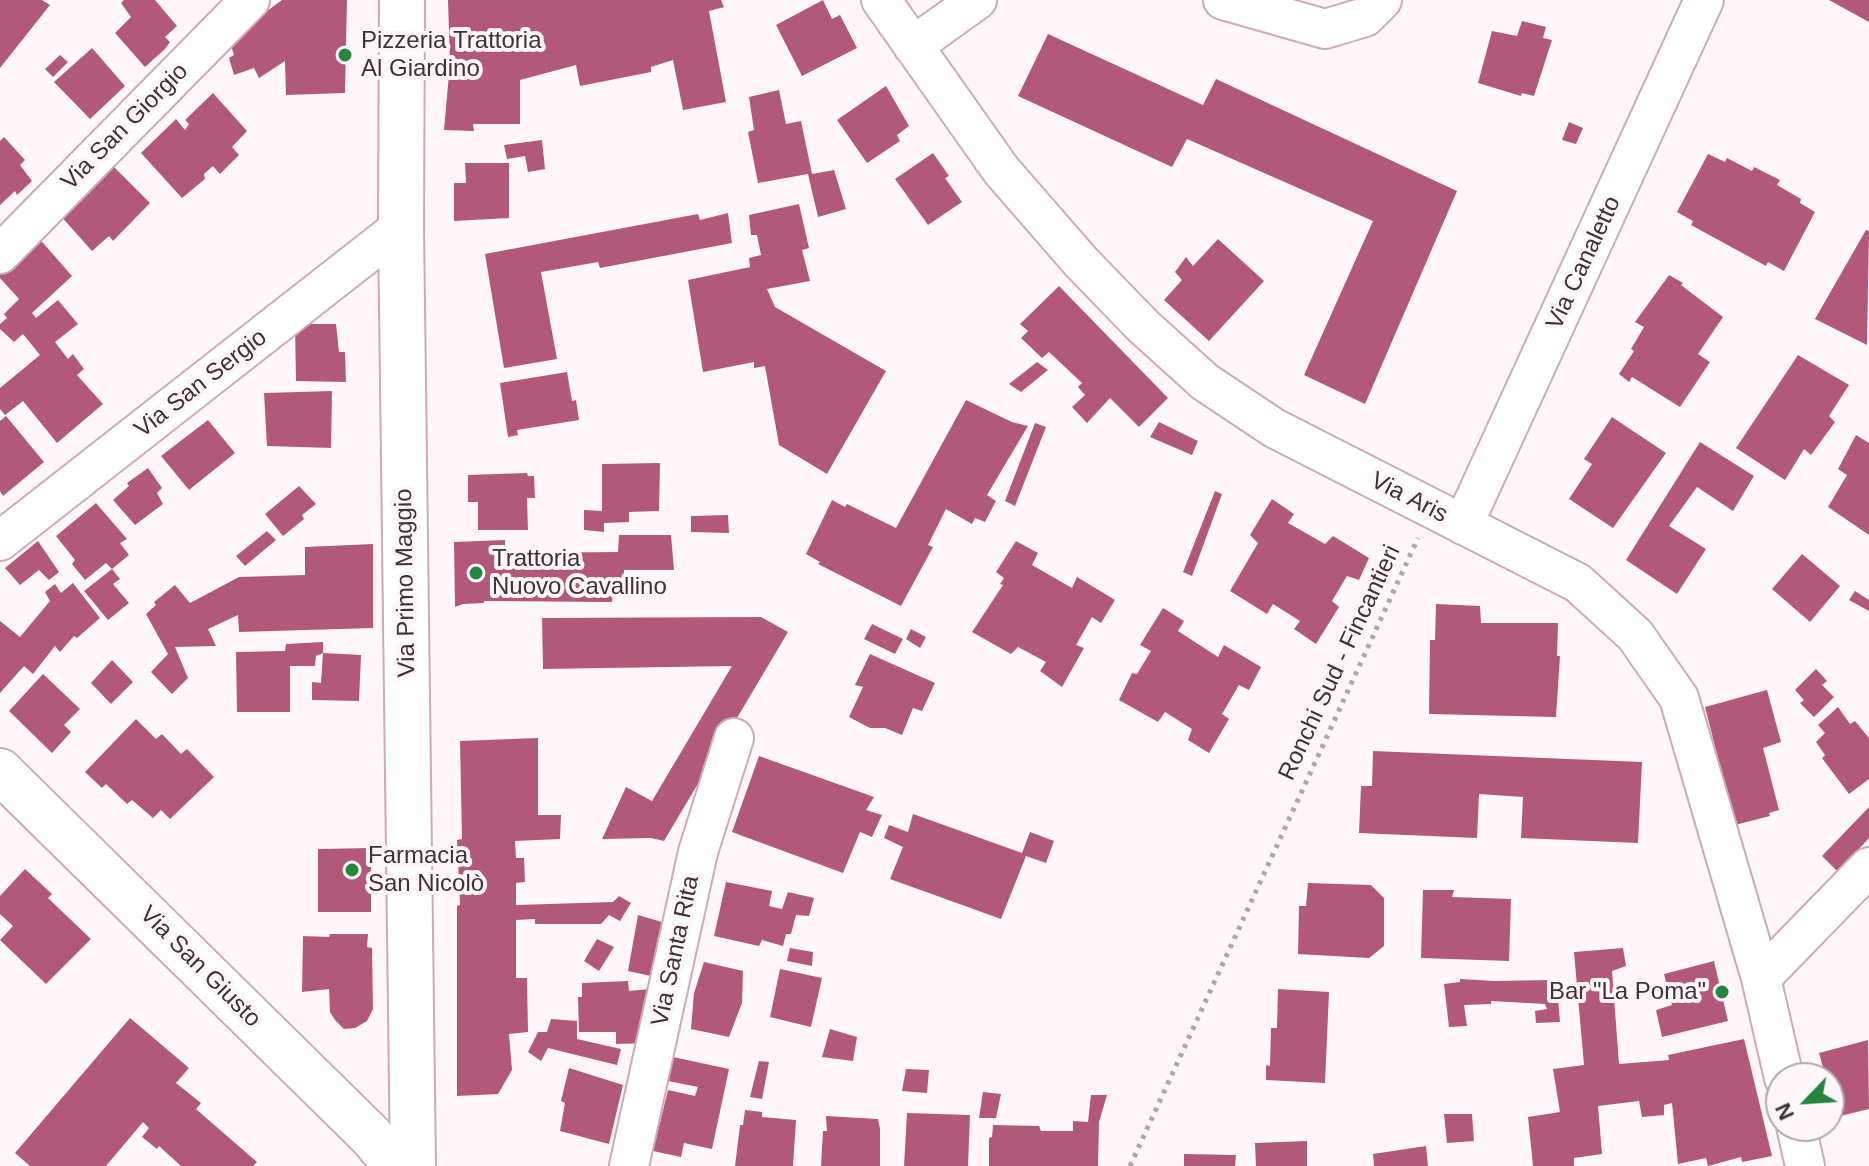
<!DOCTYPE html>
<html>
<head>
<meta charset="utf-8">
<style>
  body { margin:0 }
  #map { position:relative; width:1869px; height:1166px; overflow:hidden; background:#fef6f8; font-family:Helvetica,sans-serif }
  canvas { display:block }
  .north { position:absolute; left:1765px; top:1062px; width:80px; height:80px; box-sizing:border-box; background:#fef6f8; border:2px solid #b2a7aa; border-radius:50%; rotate:245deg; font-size:22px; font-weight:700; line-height:32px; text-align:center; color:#403136 }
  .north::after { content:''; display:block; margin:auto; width:28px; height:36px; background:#24883c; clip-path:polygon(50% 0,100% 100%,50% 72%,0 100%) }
</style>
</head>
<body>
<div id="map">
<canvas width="1869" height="1166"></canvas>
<div class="north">N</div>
</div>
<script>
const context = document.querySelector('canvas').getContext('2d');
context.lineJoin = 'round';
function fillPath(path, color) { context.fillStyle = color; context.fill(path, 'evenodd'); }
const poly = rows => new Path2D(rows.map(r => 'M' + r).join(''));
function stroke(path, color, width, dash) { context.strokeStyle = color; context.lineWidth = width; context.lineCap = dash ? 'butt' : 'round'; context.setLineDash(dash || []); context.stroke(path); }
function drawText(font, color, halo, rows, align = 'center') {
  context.font = font + ' Helvetica,sans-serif'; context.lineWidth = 8; context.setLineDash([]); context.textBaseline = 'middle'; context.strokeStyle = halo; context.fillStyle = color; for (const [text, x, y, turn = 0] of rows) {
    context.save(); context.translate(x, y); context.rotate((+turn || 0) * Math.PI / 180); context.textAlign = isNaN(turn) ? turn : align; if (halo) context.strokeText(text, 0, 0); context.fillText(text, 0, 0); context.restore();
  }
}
fillPath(poly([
  [0,0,42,0,50,5,0,68],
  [124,0,155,0,177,26,165,37,170,42,165,49,145,67,115,33,131,17,121,3],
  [282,0,347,0,345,93,286,95,285,61,259,78,254,68,234,75,229,58,234,55,230,42,243,29],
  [448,0,721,0,724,7,709,11,726,102,683,110,673,60,651,67,651,72,580,86,576,65,520,80,520,124,473,124,474,131,444,130,450,63],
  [823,0,832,19,840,15,857,48,802,76,776,25],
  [1829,0,1869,0,1869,22],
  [1522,21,1546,27,1543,38,1552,40,1534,96,1522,93,1521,96,1478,83,1492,31,1517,36],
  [1048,34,1203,105,1216,79,1457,191,1365,404,1304,375,1373,221,1187,139,1172,167,1018,96],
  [92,48,125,86,90,119,54,82],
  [60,55,68,62,53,77,45,69],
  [886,86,909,126,897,135,900,141,867,163,837,120],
  [779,90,786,124,801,121,812,174,834,170,846,209,818,217,808,174,758,183,748,132,754,130,749,97],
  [213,93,247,131,232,147,239,155,220,174,213,166,204,174,205,179,182,198,141,153,176,119,185,130,189,124,185,120],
  [1569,122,1583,128,1576,144,1562,140],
  [4,137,25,160,20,165,32,181,17,195,15,191,0,205,0,141],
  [542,140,545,169,528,172,525,156,507,159,504,145],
  [933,153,949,176,945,178,962,202,928,225,895,179],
  [1708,154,1725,162,1727,158,1752,171,1754,167,1780,180,1777,185,1801,199,1800,203,1815,212,1784,271,1768,262,1766,266,1691,225,1693,221,1677,212],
  [465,163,509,163,509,218,454,221,454,183,466,183],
  [111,164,150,203,113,241,109,236,92,251,58,213],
  [799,204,809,248,802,250,810,281,767,289,775,307,886,371,827,474,779,445,765,366,754,368,754,362,703,372,688,280,750,267,749,258,761,255,757,235,751,235,749,215],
  [728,213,732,243,600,268,598,262,541,272,557,359,504,368,485,254,698,214,700,220],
  [1866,230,1869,231,1867,345,1815,319],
  [37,236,72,276,32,313,36,318,58,300,78,324,55,342,68,359,73,354,84,369,77,375,103,404,57,443,23,401,5,415,0,409,0,388,40,355,23,334,14,342,0,329,0,324,7,318,4,314,19,299,0,278,0,270],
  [1218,239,1264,281,1209,341,1164,300,1182,280,1175,272,1186,257,1193,266],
  [1669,275,1683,283,1681,285,1723,317,1698,354,1710,362,1680,407,1632,377,1629,382,1619,374,1634,351,1631,349,1644,327,1635,322],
  [1059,286,1168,398,1139,427,1110,398,1087,423,1072,407,1085,395,1078,387,1082,383,1049,352,1042,358,1021,338,1028,331,1020,324],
  [295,324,336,324,339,352,345,352,346,382,296,381],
  [1798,355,1849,385,1829,416,1835,422,1811,455,1804,449,1785,480,1736,448],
  [1037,362,1048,370,1021,392,1009,384],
  [567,372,572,401,576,400,579,420,517,430,518,435,508,437,500,383],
  [332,391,331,448,267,446,264,393],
  [966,400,1012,422,1028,426,987,495,996,501,985,522,975,518,972,524,946,509,928,545,933,547,901,606,818,564,820,562,806,554,832,500,845,507,847,504,896,528],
  [6,416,44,462,3,496,0,491,0,421],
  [1612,417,1666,453,1613,528,1569,499,1592,464,1584,459],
  [208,420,235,453,189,490,161,456],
  [1159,422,1198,441,1192,455,1150,437],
  [1035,423,1046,427,1015,506,1005,501],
  [1856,435,1869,443,1869,535,1828,507,1847,475,1838,469],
  [1700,442,1754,476,1733,511,1697,487,1669,526,1706,549,1677,594,1626,560],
  [660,463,659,511,629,512,629,522,604,523,604,532,584,530,584,510,602,511,602,464],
  [148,468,162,488,157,493,163,504,135,525,113,500,129,486,127,483],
  [527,473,528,476,534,476,535,498,527,498,528,530,478,530,478,502,468,502,468,475],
  [299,486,316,504,302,515,304,519,283,536,265,514],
  [1215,491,1222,494,1192,576,1183,572],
  [1272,499,1294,514,1288,523,1325,544,1333,536,1369,558,1359,580,1347,576,1332,601,1339,607,1316,644,1294,629,1300,621,1273,604,1267,614,1230,591,1258,543,1250,535],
  [96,503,127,539,120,543,129,555,112,569,106,563,85,580,72,564,75,560,56,536],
  [728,515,729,533,691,532,691,516],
  [267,531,276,540,245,566,236,556],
  [619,535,671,535,674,570,624,570,624,579,614,579,612,602,484,601,484,603,463,604,455,607,454,542,505,540,505,553,618,552],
  [38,541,59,572,49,580,39,570,20,585,5,568],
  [1016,541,1038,553,1032,565,1072,588,1077,577,1115,600,1101,623,1092,617,1076,645,1084,648,1062,687,1040,671,1046,662,1018,647,1011,654,972,632,1003,585,1000,584,1004,578,996,572],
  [373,544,373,628,239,632,238,615,208,629,216,646,175,647,188,678,172,694,151,672,168,654,146,614,156,605,154,602,175,585,190,603,239,577,305,575,305,547],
  [1802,554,1840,586,1810,622,1772,589],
  [112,569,120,579,113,584,129,603,108,620,84,591],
  [73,583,100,618,77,638,74,636,60,652,55,646,33,674,24,666,0,693,0,621,20,637,50,601,45,592,55,584,61,593],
  [1855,591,1869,600,1869,611,1849,600],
  [1436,604,1480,606,1481,623,1558,623,1557,656,1560,656,1556,717,1429,714,1430,640,1435,640],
  [1163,608,1184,621,1178,631,1218,657,1224,645,1261,667,1249,690,1239,685,1222,714,1229,719,1209,753,1188,740,1192,729,1165,712,1158,722,1119,700,1132,673,1137,674,1151,651,1140,645],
  [761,617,788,632,664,841,651,838,602,839,626,787,652,801,732,666,543,669,542,618],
  [872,624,903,639,895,654,864,639],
  [911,629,926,637,920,648,906,639],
  [323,642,323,653,316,656,315,666,290,666,290,712,237,712,236,652,285,651,286,644],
  [323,653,361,655,359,701,312,700,312,682,321,683],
  [870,654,935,683,922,711,913,708,902,735,885,728,870,728,849,717,863,687,855,685],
  [112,660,133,682,111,704,91,683],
  [1816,669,1827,681,1822,685,1834,697,1814,717,1800,703,1804,700,1795,690],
  [43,674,80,709,64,725,71,732,52,753,9,711],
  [1767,690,1781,742,1763,748,1779,810,1769,813,1770,816,1735,825,1705,707],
  [1838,707,1850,724,1855,721,1869,738,1869,779,1849,794,1822,758,1825,755,1816,742,1825,733,1818,725],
  [136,719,156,739,162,734,181,754,187,749,214,777,170,819,161,810,153,818,132,800,127,804,106,784,102,788,85,772],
  [538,738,538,815,561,815,560,839,515,841,516,858,524,858,525,882,516,883,516,905,613,902,619,896,631,903,620,921,609,915,601,924,535,924,535,919,516,920,516,978,527,978,528,1032,509,1034,512,1070,498,1094,457,1096,457,906,460,905,457,840,462,839,460,741],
  [1373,751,1642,762,1638,843,1521,838,1523,797,1479,794,1477,838,1359,833,1361,786,1372,786],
  [759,756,874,797,866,810,882,815,872,837,860,832,843,873,732,832],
  [1869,807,1869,838,1838,872,1822,856],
  [913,814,1022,853,1030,832,1054,841,1046,863,1026,856,1001,919,890,879,903,847,884,838,889,825,908,832],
  [371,848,371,912,318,912,318,849],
  [25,869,52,894,48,898,91,939,46,984,0,940,13,926,0,914,0,896],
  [726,882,772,891,769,906,782,909,788,892,814,898,809,916,796,915,791,934,786,934,783,946,762,940,759,946,714,936],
  [1308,883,1371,885,1384,898,1384,946,1369,958,1298,954,1299,906,1306,906],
  [1423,890,1454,890,1452,897,1511,899,1509,961,1421,958],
  [638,915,672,925,660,978,628,971],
  [330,934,368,934,367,947,372,948,373,1009,367,1021,355,1028,344,1029,335,1020,330,1012,329,989,302,992,303,936,329,937],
  [597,939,614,947,599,971,584,961],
  [790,948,813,952,812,966,787,961],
  [1623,948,1626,966,1612,971,1619,1064,1669,1060,1668,1055,1744,1039,1772,1156,1742,1162,1741,1157,1708,1166,1706,1158,1678,1164,1672,1103,1664,1105,1664,1115,1642,1117,1639,1101,1598,1106,1602,1154,1574,1158,1574,1166,1533,1166,1528,1117,1560,1112,1553,1069,1584,1065,1574,952],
  [1714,961,1728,1021,1662,1037,1656,1010,1672,1005,1664,974],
  [704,962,743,971,742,1003,729,1037,691,1029,694,993],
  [780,969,822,978,811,1027,770,1017],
  [1460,979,1494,981,1553,980,1554,997,1558,999,1560,1022,1536,1023,1535,1011,1547,1009,1545,1004,1491,1001,1491,1004,1464,1005,1467,1026,1449,1027,1444,984,1460,982],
  [628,981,629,991,650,989,649,1043,616,1044,616,1032,579,1032,578,997,582,997,582,983],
  [1278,989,1329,992,1325,1083,1266,1080,1266,1065,1270,1066,1271,1028,1277,1028],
  [130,1018,189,1068,176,1083,201,1103,196,1109,257,1162,253,1166,181,1166,159,1146,157,1149,142,1137,149,1128,143,1122,106,1166,30,1166,15,1153],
  [551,1019,577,1021,577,1039,621,1049,617,1065,548,1048,541,1061,528,1052,538,1032,547,1032],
  [830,1029,857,1037,853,1061,822,1057],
  [1868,1040,1869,1109,1836,1117,1829,1089,1829,1078,1826,1078,1819,1053],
  [673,1057,729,1069,712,1149,684,1143,681,1157,653,1151,668,1090,695,1096,698,1087,668,1081],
  [759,1061,769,1062,762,1099,750,1097],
  [569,1068,623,1085,609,1144,560,1131,565,1103,561,1101],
  [906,1069,929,1070,927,1093,902,1091],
  [983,1092,1001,1094,996,1118,979,1118],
  [1091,1095,1107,1095,1099,1122,1098,1166,989,1166,989,1138,992,1137,993,1125,1039,1126,1041,1131,1073,1131,1073,1121,1088,1122],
  [745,1110,762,1112,762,1117,796,1120,793,1166,735,1166,740,1125,743,1125],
  [907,1113,970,1115,968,1166,904,1166],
  [1444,1114,1472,1114,1474,1141,1447,1143],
  [826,1116,878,1119,880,1129,880,1166,821,1166,823,1131,827,1131],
  [1307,1141,1307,1166,1256,1166,1255,1143],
  [1426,1146,1428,1166,1374,1166,1373,1154],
  [1184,1154,1236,1155,1235,1166,1184,1166]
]), '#b2597b');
const street = poly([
  [881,0,1001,170,1081,262,1143,326,1205,382,1274,428,1578,583,1635,635,1679,698,1761,978,1784,1078],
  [1223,0,1325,29,1365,17,1382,0],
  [913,46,977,0],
  [0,254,250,0],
  [1463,525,1704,0],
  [0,541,401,227],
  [1761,978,1869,867],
  [1796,1126,1805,1166],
  [629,1166,698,852,734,738]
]);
const secondary = poly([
  [0,771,372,1137,396,1166]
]);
const primary = poly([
  [402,0,401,227,413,1166]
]);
stroke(street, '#cfa9b5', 42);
stroke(secondary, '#cfa9b5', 48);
stroke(primary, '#cfa9b5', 48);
stroke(poly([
  [1130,1166,1418,538]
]), '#afa4a7', 5, [4, 6]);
stroke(street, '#fff', 38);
stroke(secondary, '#fff', 44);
stroke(primary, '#fff', 44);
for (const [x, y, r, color] of [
  [345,55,8,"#24883c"],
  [476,573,8,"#24883c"],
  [352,870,8,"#24883c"],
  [1722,992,8,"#24883c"]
]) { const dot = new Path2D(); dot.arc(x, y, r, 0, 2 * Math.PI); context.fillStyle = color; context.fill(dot); stroke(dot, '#fef6f8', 3); }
drawText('24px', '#403136', '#fef6f8', [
  ["Pizzeria Trattoria",361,41],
  ["Al Giardino",361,69],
  ["Trattoria",492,559],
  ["Nuovo Cavallino",492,587],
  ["Farmacia",368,856],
  ["San Nicolò",368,884],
  ["Bar \"La Poma\"",1706,992,"right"]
], 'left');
drawText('24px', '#403136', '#fef6f8', [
  ["Via San Giorgio",125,127,-45],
  ["Via Canaletto",1584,263,-65],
  ["Via San Sergio",201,384,-38],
  ["Via Aris",1409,498,27],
  ["Via Primo Maggio",406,583,-91],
  ["Ronchi Sud - Fincantieri",1340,663,-65],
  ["Via Santa Rita",676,951,-78],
  ["Via San Giusto",200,967,45]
]);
</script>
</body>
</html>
